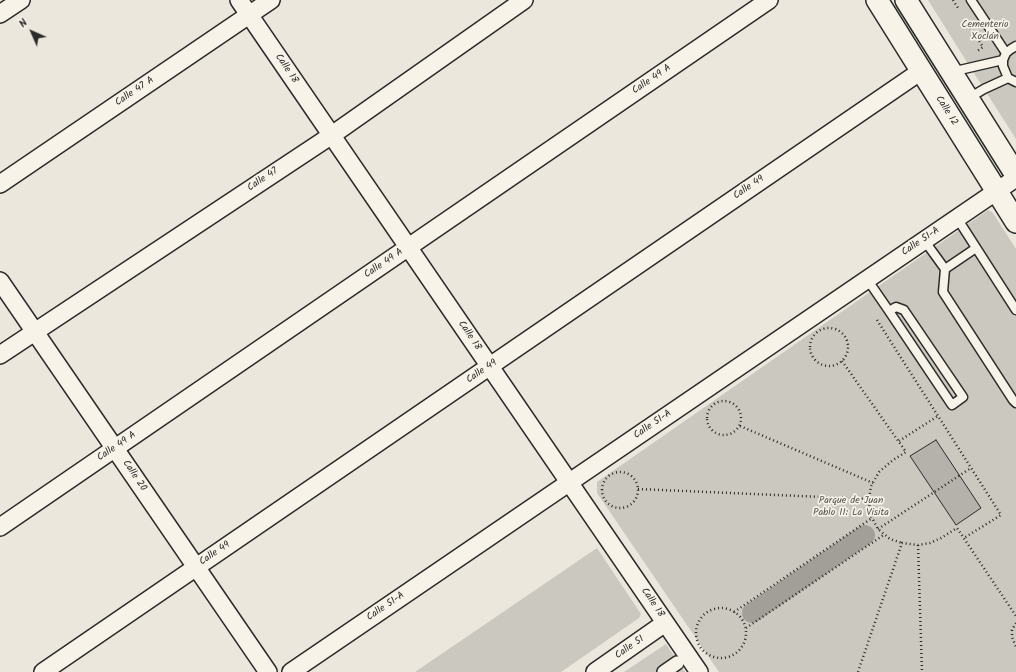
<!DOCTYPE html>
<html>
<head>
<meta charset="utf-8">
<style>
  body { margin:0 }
  #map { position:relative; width:1016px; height:672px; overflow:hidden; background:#ebe7dd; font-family:Kalam,sans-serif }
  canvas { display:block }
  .north { position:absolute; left:12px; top:12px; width:40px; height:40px; -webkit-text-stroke:3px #f7f3e8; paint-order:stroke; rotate:315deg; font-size:11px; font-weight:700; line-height:16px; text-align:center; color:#2b2b2b }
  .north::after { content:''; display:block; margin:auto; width:14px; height:18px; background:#2b2b2b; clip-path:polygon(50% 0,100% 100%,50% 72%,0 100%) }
</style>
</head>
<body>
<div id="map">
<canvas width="1016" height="672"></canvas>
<div class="north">N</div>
</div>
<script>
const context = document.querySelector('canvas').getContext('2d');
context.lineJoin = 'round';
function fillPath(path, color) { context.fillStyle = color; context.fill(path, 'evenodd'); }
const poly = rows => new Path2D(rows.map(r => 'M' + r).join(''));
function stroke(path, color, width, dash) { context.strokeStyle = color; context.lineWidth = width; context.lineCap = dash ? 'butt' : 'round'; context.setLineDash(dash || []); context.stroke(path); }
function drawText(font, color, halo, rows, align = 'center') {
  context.font = font + ' Kalam,sans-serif'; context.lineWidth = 3.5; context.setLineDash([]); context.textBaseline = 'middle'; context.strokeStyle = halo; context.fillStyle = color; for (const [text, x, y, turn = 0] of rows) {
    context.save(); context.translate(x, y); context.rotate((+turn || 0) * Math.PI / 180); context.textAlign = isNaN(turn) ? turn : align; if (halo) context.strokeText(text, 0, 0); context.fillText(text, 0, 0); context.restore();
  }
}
fillPath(poly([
  [928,0,1016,0,1016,139,970,67],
  [988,210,993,213,1016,249,1016,672,719,672,597,493,597,482],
  [597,548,641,614,639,618,561,672,415,672],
  [666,644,685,672,624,672]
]), '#cbc8bf');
stroke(poly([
  [752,613,865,535]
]), '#a29f98', 20);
const building = poly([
  [936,440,981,508,956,525,910,456,936,440]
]);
fillPath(building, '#b5b2ab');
stroke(building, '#2b2b2b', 1);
const service = poly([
  [971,0,1006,53],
  [1016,46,1011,49,1006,53,1003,60,1003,66,1008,78,1016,82],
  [951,72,1003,60],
  [969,98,984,89,1008,78],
  [957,218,1016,310],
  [924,240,945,269,943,292,1013,400,1016,403],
  [945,269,976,248],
  [867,279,889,311,952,405,963,397,904,310,896,307,889,311]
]);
const pedestrian = poly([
  [664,672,677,663]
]);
const minor = poly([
  [239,0,699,672],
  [0,14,21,0],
  [0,184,271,0],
  [0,281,268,672],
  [0,355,332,135,524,0],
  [0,527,769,0],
  [43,672,921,71],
  [291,672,1016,178],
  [595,672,665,623]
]);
const tertiary = poly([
  [877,0,1016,222],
  [906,0,1016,175]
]);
stroke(service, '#2b2b2b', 11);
stroke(pedestrian, '#2b2b2b', 16);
stroke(minor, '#2b2b2b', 20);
stroke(tertiary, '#2b2b2b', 24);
stroke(poly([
  [953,0,958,8],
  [966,21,983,47,976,52],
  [877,320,1001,515,964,538],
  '810 347a19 19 0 1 1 38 0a19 19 0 1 1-38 0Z',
  [842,361,906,452,893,460,879,472,871,486,869,499,870,514,878,529,890,539,902,543],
  '707 418a17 17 0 1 1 34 0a17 17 0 1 1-34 0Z',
  [740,426,873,483],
  [899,441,938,416],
  '602 490a18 18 0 1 1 36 0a18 18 0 1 1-36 0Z',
  [638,489,869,499],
  [878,529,971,468],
  [918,545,922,672],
  '696 633a25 25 0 1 1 50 0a25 25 0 1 1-50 0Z',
  [734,612,872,518],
  [1016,623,1012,630,1012,637,1016,647],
  [746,628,885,534],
  [858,672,902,543,918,545,930,543,941,538,957,528,1016,616]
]), '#2b2b2b', 2.5, [1, 3]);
stroke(service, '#f7f3e8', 8);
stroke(pedestrian, '#f7f3e8', 13);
stroke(minor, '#f7f3e8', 17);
stroke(tertiary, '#f7f3e8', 21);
drawText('10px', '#535250', '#f7f3e8', [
  ["Cementerio",985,25],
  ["Xoclán",985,37],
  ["Parque de Juan",851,501],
  ["Pablo II: La Visita",851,513]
]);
drawText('10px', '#2b2b2b', '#f7f3e8', [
  ["Calle 18",286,69,56],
  ["Calle 49 A",652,80,-34],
  ["Calle 47 A",135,92,-34],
  ["Calle 12",946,111,58],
  ["Calle 47",263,180,-34],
  ["Calle 49",749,188,-34],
  ["Calle 51-A",921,242,-34],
  ["Calle 49 A",384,264,-34],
  ["Calle 18",469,336,56],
  ["Calle 49",482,372,-34],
  ["Calle 51-A",653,425,-34],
  ["Calle 49 A",117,447,-34],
  ["Calle 20",134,476,56],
  ["Calle 49",215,554,-34],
  ["Calle 18",652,603,56],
  ["Calle 51-A",386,607,-34],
  ["Calle 51",630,648,-35]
]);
</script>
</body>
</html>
